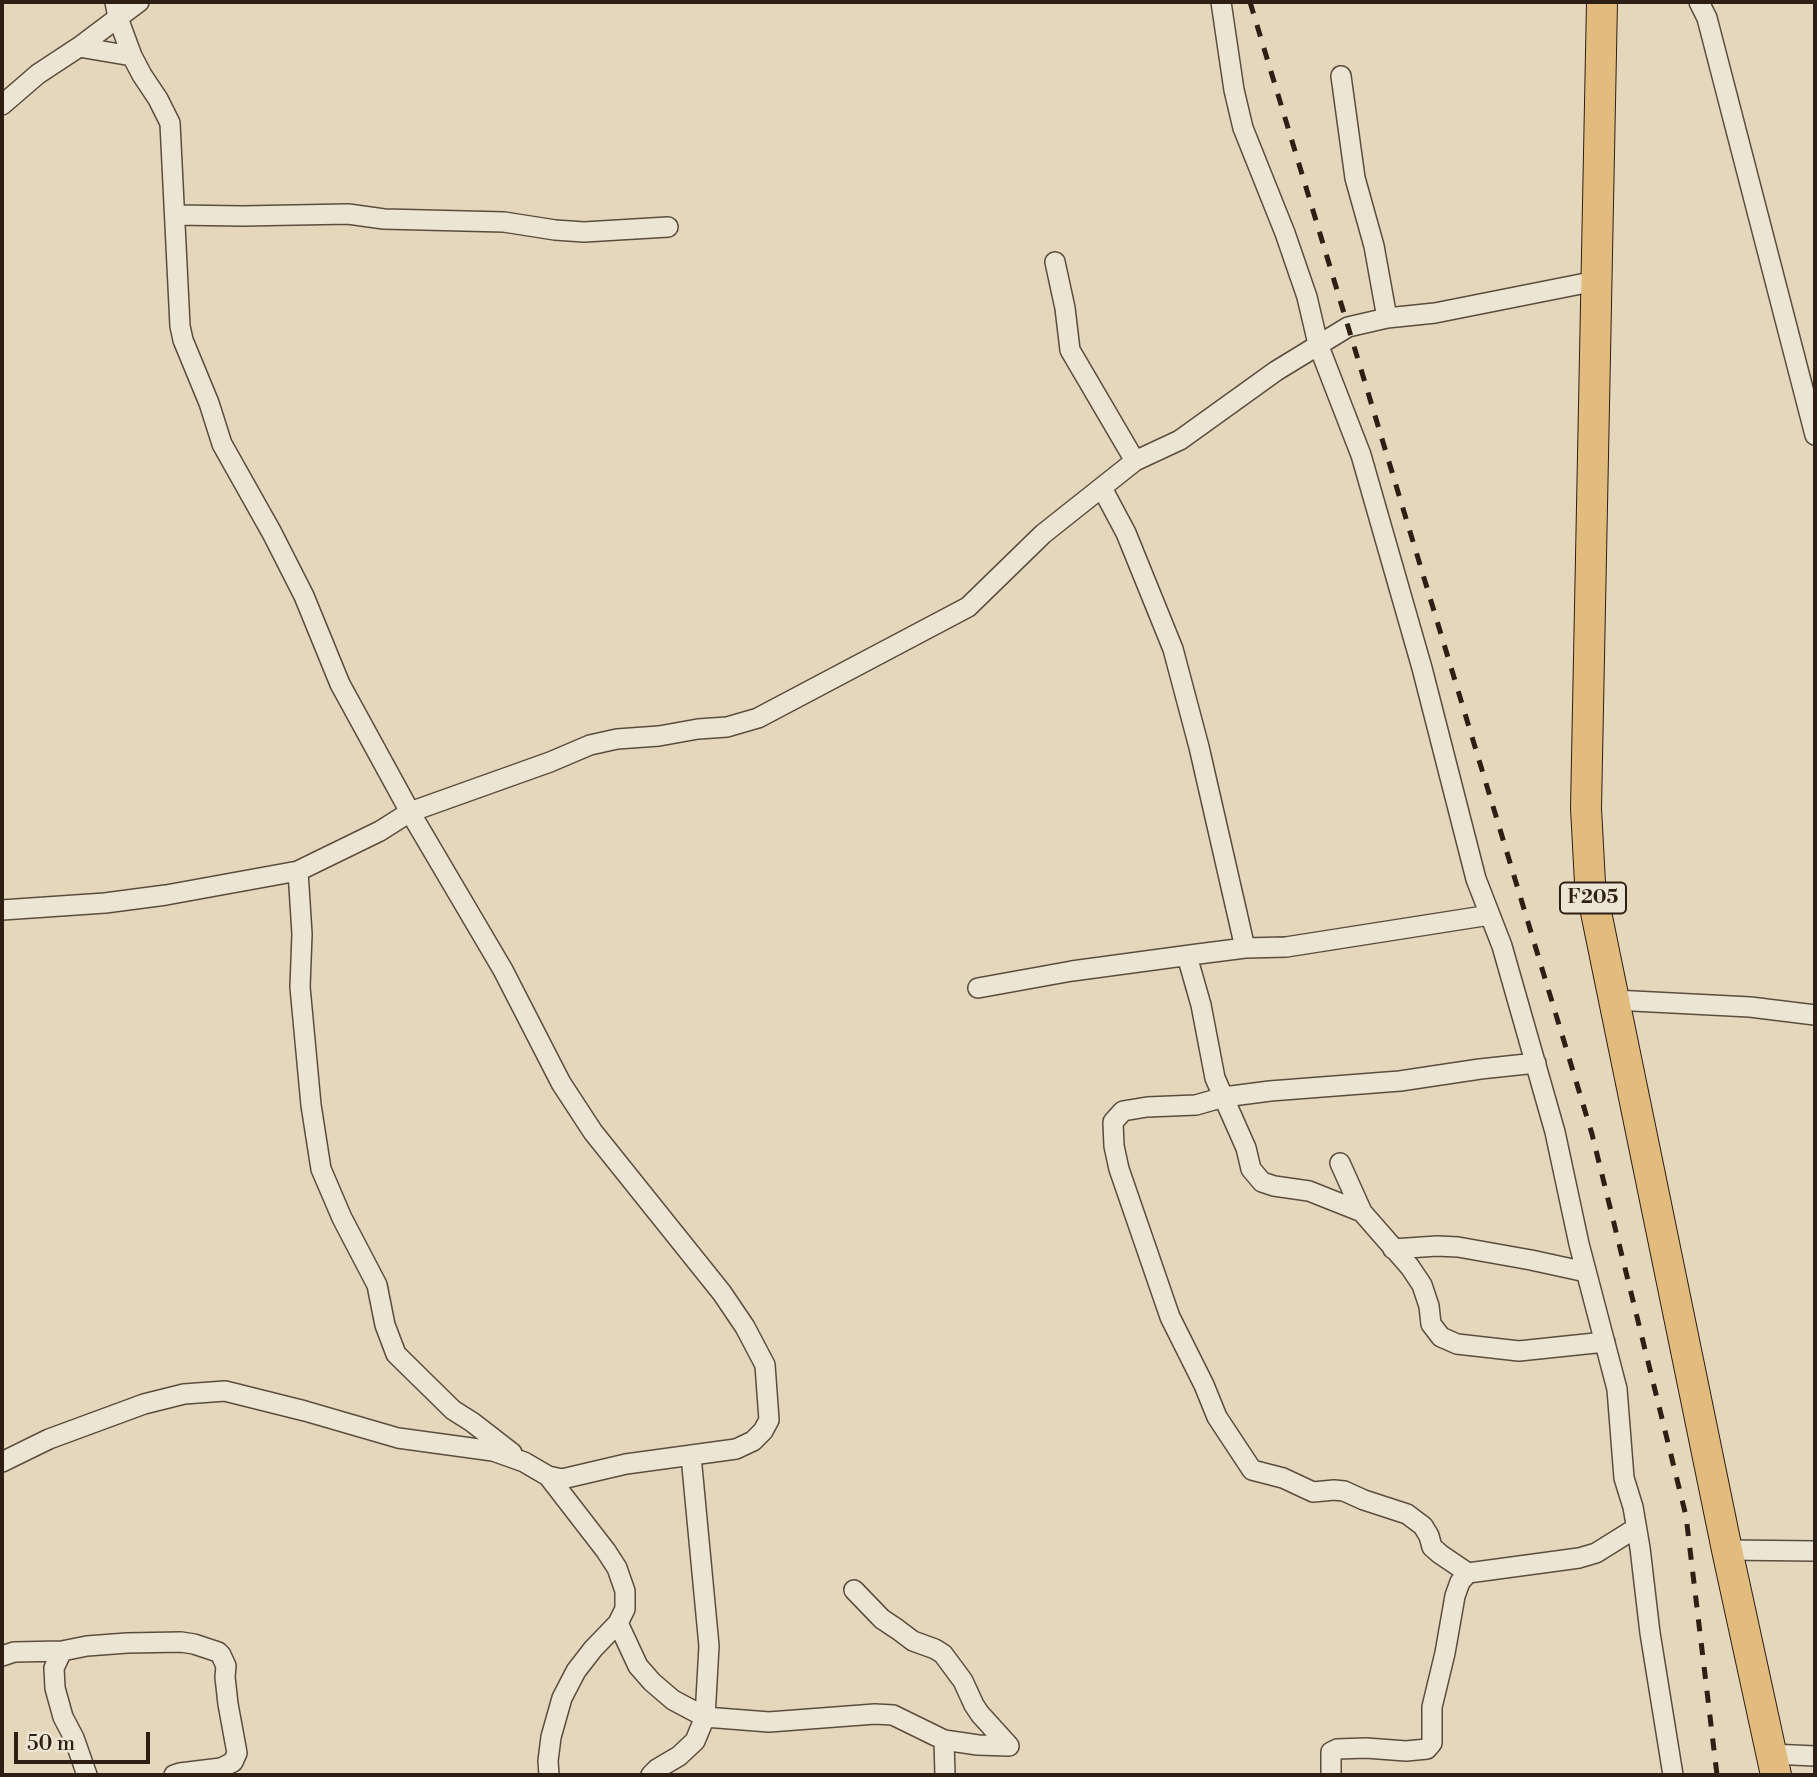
<!DOCTYPE html>
<html>
<head>
<meta charset="utf-8">
<style>
  body { margin:0 }
  #map { position:relative; width:1817px; height:1777px; overflow:hidden; background:#e4d7bc; font-family:"Libre Bodoni",serif }
  canvas { display:block }
  .frame { position:absolute; inset:0; border:4px solid #2d1f13; pointer-events:none }
  .scale { position:absolute; left:14px; top:1732px; width:136px; height:32px; box-sizing:border-box; border:4px solid #2d1f13; border-top:0; padding-left:9px; font-size:21px; line-height:24px; white-space:nowrap; color:#2d1f13; -webkit-text-stroke:5px #ede5d3; paint-order:stroke }
</style>
</head>
<body>
<div id="map">
<canvas width="1817" height="1777"></canvas>
<div class="frame"></div>
<div class="scale">50 m</div>
</div>
<script>
const context = document.querySelector('canvas').getContext('2d');
context.lineJoin = 'round';
const poly = rows => new Path2D(rows.map(r => 'M' + r).join(''));
function stroke(path, color, width, dash) { context.strokeStyle = color; context.lineWidth = width; context.lineCap = dash ? 'butt' : 'round'; context.setLineDash(dash || []); context.stroke(path); }
function drawText(font, color, halo, rows, align = 'center') {
  context.font = font + ' "Libre Bodoni",serif'; context.lineWidth = 6; context.setLineDash([]); context.textBaseline = 'middle'; context.strokeStyle = halo; context.fillStyle = color; for (const [text, x, y, turn = 0] of rows) {
    context.save(); context.translate(x, y); context.rotate((+turn || 0) * Math.PI / 180); context.textAlign = isNaN(turn) ? turn : align; if (halo) context.strokeText(text, 0, 0); context.fillText(text, 0, 0); context.restore();
  }
}
const street = poly([
  [1221,2,1234,90,1243,128,1285,233,1307,297,1318,344,1361,455,1422,668,1476,879,1502,946,1555,1132,1579,1244,1617,1389,1624,1478,1633,1507,1640,1548,1650,1633,1673,1775],
  [1699,2,1707,18,1815,435],
  [79,47,132,56],
  [1341,76,1355,178,1374,246,1387,318],
  [2,105,38,74,79,47,139,2],
  [175,215,243,216,348,214,384,219,504,222,555,230,584,232,668,227],
  [1055,262,1065,308,1070,350,1135,461],
  [1102,488,1126,533,1173,649,1199,747,1245,948],
  [298,871,302,934,300,987,311,1105,321,1169,342,1218,377,1285,385,1325,396,1354,453,1410,472,1422,512,1453],
  [2,910,105,903,166,895,298,871,380,831,410,812,550,762,590,745,617,739,659,736,698,729,727,727,758,718,968,607,1043,534,1135,461,1180,440,1276,371,1348,327,1387,318,1435,313,1596,281],
  [1187,956,1201,1005,1215,1078,1246,1148,1251,1169,1262,1182,1274,1186,1309,1191,1362,1212,1410,1267,1422,1285,1429,1306,1431,1324,1441,1337,1457,1344,1519,1351,1605,1342],
  [978,988,1072,971,1198,954,1245,948,1286,947,1490,915],
  [1614,1000,1750,1007,1815,1015],
  [1340,1163,1362,1212],
  [1393,1249,1437,1246,1458,1247,1531,1260,1586,1272],
  [2,1462,49,1439,144,1404,184,1394,225,1391,305,1411,398,1438,493,1451,524,1462,548,1476,562,1479,626,1464,736,1449,753,1441,763,1431,769,1420,765,1365,745,1327,722,1293,593,1132,561,1083,503,970,410,812,340,684,304,596,272,533,222,444,209,403,183,340,180,326,170,123,158,99,142,75,132,56,118,18,115,2],
  [548,1476,606,1551,617,1568,625,1591,625,1609,618,1623,593,1649,576,1671,562,1698,551,1737,548,1761,549,1775],
  [1727,1550,1815,1551],
  [1468,1573,1440,1554,1432,1547,1429,1536,1423,1526,1407,1514,1364,1500,1344,1491,1334,1490,1313,1492,1283,1478,1252,1470,1217,1417,1204,1385,1170,1317,1119,1169,1114,1146,1113,1122,1123,1111,1147,1107,1196,1105,1224,1097,1270,1091,1400,1081,1480,1069,1536,1063],
  [854,1590,882,1619,897,1629,913,1641,935,1649,943,1654,963,1681,974,1705,980,1714,1009,1746],
  [618,1623,638,1666,652,1682,673,1700,705,1717,769,1722,875,1714,893,1715,944,1740,978,1745,1009,1746],
  [62,1651,54,1668,55,1688,63,1717,74,1738,87,1775],
  [2,1656,14,1652,62,1651,87,1646,127,1643,181,1642,194,1644,218,1652,221,1655,226,1666,225,1677,228,1704,237,1753,233,1762,221,1768,180,1773,174,1775],
  [944,1740,945,1775],
  [1771,1754,1815,1756],
  [651,1775,657,1769,679,1756,695,1741,705,1717,709,1646,691,1456],
  [1331,1775,1331,1752,1337,1749,1366,1748,1406,1751,1427,1749,1432,1743,1432,1707,1445,1653,1455,1596,1460,1582,1468,1573,1579,1558,1596,1553,1636,1528]
]);
const primary = poly([
  [1602,2,1586,808,1590,883,1727,1550,1776,1775]
]);
stroke(street, '#5b4d3d', 22);
stroke(primary, '#2d1f13', 32);
stroke(street, '#ede5d3', 19);
stroke(primary, '#e2bc7e', 30);
stroke(poly([
  [1250,2,1592,1134,1686,1516,1717,1775]
]), '#2d1f13', 5, [12, 12]);
for (const [x, y, w] of [
  [1593,898,66]
]) { const box = new Path2D(); box.roundRect(x - w / 2, y - 15.5, w, 31, 5); context.fillStyle = '#ede5d3'; context.fill(box); stroke(box, '#2d1f13', 2); }
drawText('bold 19px', '#2d1f13', null, [
  ["F205",1593,898]
]);
</script>
</body>
</html>
